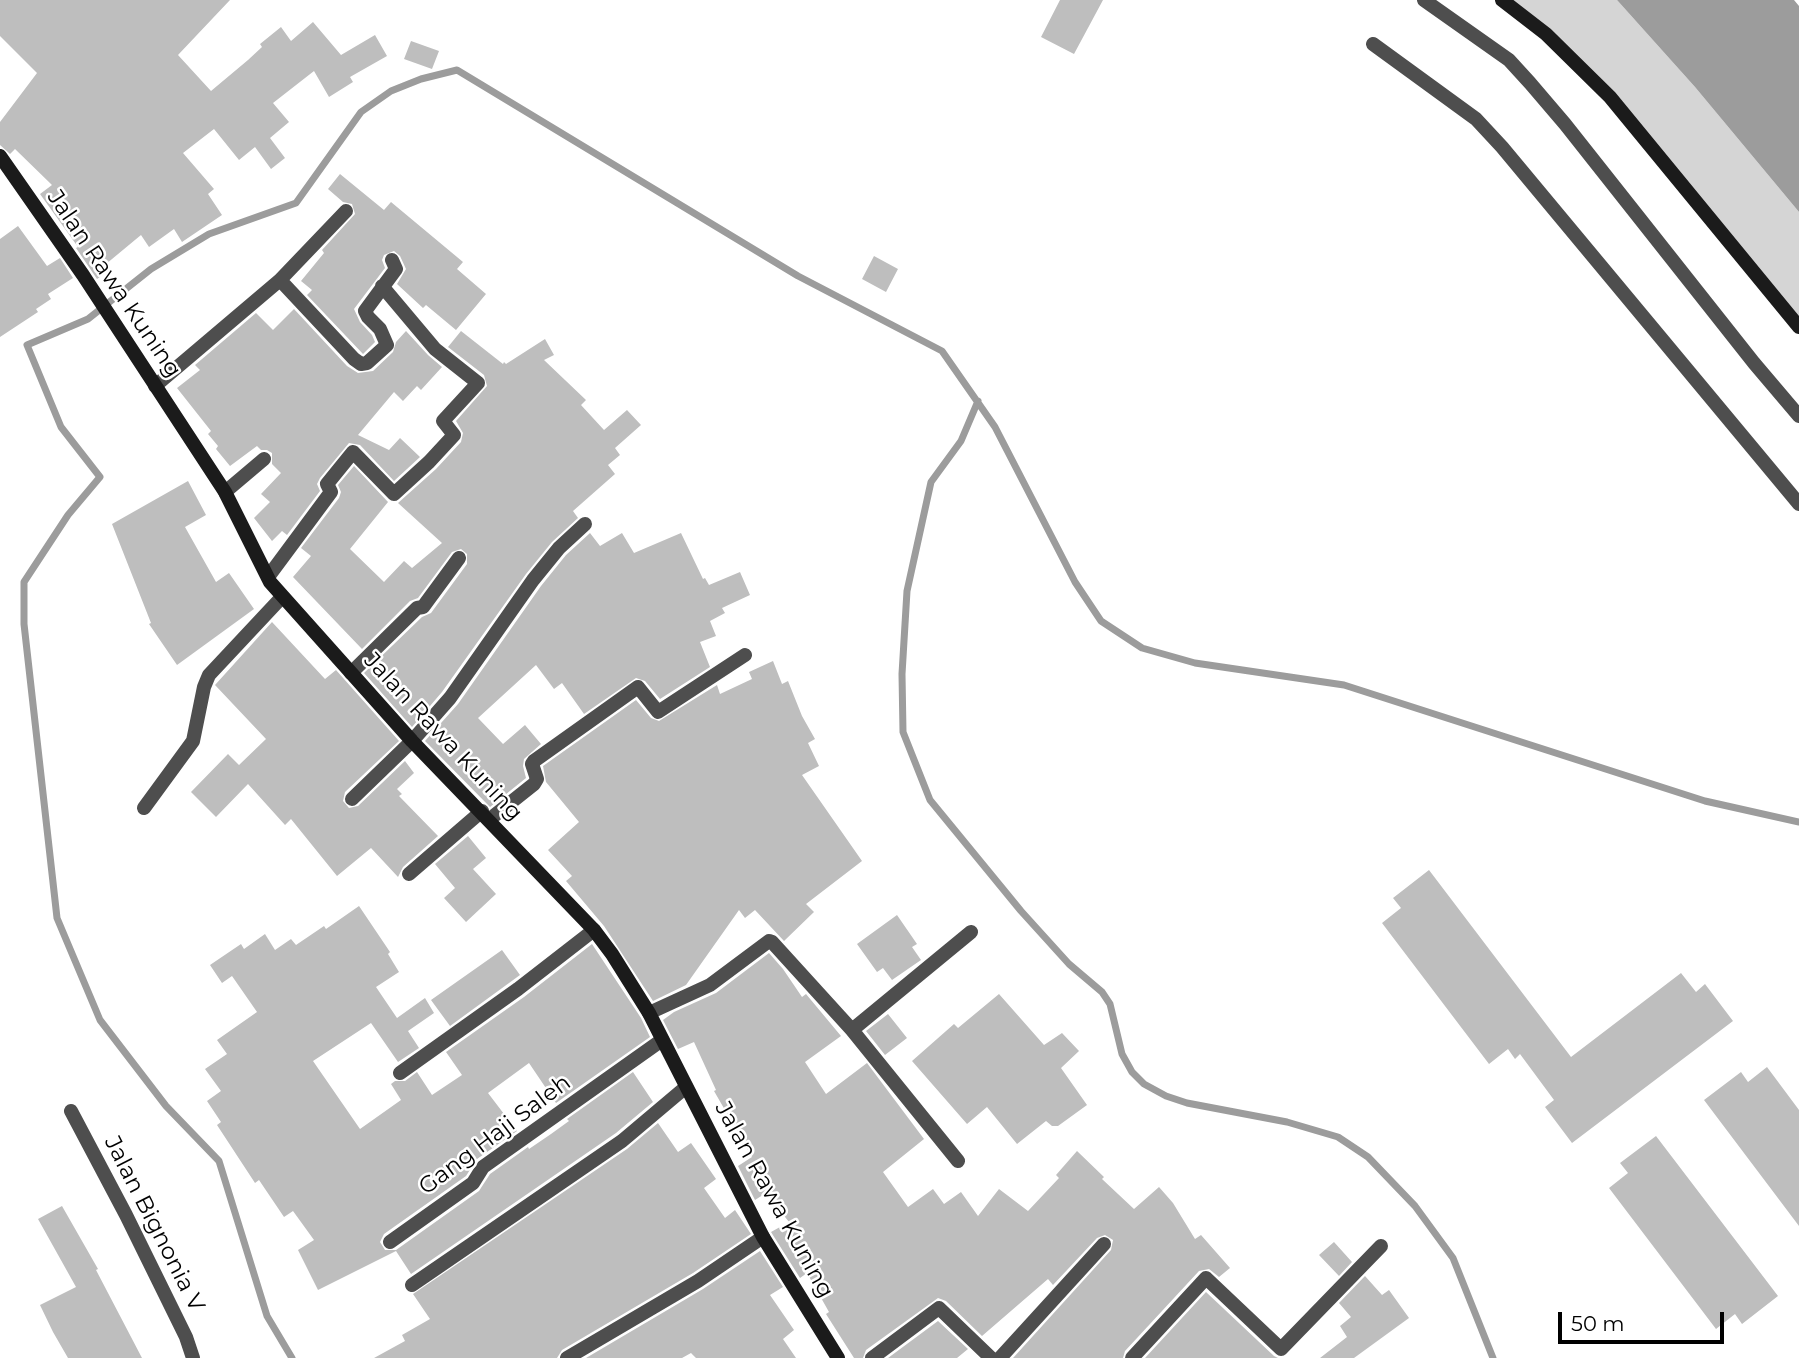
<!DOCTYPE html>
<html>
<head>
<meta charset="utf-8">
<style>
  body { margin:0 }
  #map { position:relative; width:1799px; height:1358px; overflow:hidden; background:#fff; font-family:Montserrat,sans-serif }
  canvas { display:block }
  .scale { position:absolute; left:1558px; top:1312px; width:166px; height:32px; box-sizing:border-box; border:4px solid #000; border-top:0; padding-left:9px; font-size:21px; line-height:24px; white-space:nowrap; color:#000; -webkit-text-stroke:5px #fff; paint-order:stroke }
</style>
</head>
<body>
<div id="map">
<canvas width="1799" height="1358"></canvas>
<div class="scale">50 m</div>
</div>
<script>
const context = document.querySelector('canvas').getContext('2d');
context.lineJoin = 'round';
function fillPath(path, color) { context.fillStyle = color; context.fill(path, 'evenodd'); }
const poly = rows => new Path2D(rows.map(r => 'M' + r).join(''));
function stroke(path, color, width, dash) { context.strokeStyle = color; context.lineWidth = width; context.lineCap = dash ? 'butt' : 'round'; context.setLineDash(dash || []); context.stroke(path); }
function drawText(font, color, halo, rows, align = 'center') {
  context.font = font + ' Montserrat,sans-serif'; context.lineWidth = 5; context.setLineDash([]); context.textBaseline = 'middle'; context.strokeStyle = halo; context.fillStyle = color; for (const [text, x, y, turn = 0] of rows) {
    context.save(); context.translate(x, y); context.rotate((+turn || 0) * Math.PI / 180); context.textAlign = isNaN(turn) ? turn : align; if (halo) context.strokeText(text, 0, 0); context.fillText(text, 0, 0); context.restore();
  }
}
fillPath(poly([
  [1499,0,1617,0,1695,87,1799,212,1799,327,1610,97]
]), '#d5d5d5');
fillPath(poly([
  [1617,0,1794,0,1799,6,1799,212,1695,87]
]), '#9c9c9c');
stroke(poly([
  [978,401,961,441,931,482,907,591,902,674,903,732,930,800,1021,911,1069,964,1102,992,1110,1004,1122,1054,1132,1072,1144,1084,1166,1096,1187,1103,1287,1122,1338,1137,1368,1157,1415,1206,1453,1258,1493,1358],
  [292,1358,267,1316,219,1161,166,1106,100,1020,57,918,24,624,24,582,68,515,100,477,61,427,27,345,88,319,151,269,209,234,296,203,361,112,391,91,421,79,457,70,798,276,942,351,995,427,1075,582,1101,621,1142,648,1195,663,1344,685,1705,801,1799,822]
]), '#9c9c9c', 7);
fillPath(poly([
  [0,0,230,0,178,55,211,91,248,60,262,47,260,44,281,27,291,41,313,22,341,55,375,35,387,56,350,77,353,82,329,97,314,71,273,103,289,122,270,138,285,158,271,169,255,147,239,160,214,129,183,153,214,189,208,194,222,215,182,242,174,229,149,247,141,235,106,264,110,270,97,279,76,248,78,247,40,194,52,185,15,149,10,154,0,145,0,122,37,73,0,36],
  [1060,0,1103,0,1074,54,1041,37],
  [411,41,439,51,432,69,404,59],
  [340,174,384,210,391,202,463,262,457,269,486,294,456,330,426,305,423,308,397,284,406,269,400,256,394,251,384,255,382,260,385,268,354,309,360,322,372,335,375,342,363,354,307,295,312,290,301,281,324,253,322,250,355,214,352,204,343,202,328,189],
  [18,226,47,266,60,258,73,278,48,294,51,299,36,309,38,312,0,337,0,239],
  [874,256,898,269,886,292,862,279],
  [294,309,347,366,358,373,373,371,393,352,396,342,406,331,428,355,442,367,421,390,417,386,403,401,394,392,358,435,389,450,400,438,420,457,394,481,360,445,349,443,320,478,317,484,320,491,287,535,282,531,272,541,254,518,270,502,261,494,281,473,272,464,272,453,267,450,261,450,257,446,230,466,216,449,218,446,208,434,211,431,177,388,200,370,195,365,256,313,273,330],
  [461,331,503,364,504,362,506,364,545,339,554,355,544,360,586,400,581,405,604,430,627,410,641,425,615,448,620,455,608,465,615,474,573,511,578,518,552,542,526,574,442,692,412,727,364,673,422,617,431,613,467,564,467,554,461,549,452,552,418,598,410,601,362,649,293,577,311,556,301,548,339,498,341,492,338,485,354,466,388,502,350,549,384,582,404,561,412,568,442,543,398,503,436,469,461,442,463,433,456,421,487,386,484,375,448,347],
  [188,481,206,515,185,527,216,582,229,573,254,609,177,665,149,624,151,623,112,524],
  [590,533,600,546,622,533,634,553,681,533,703,579,705,578,709,585,740,572,750,595,722,608,725,613,710,621,716,636,700,642,710,667,660,699,645,681,636,678,584,714,562,683,554,689,536,665,478,718,503,744,525,725,541,744,524,759,523,766,526,778,490,807,425,741,458,704,541,586,566,555],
  [272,622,325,679,336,670,399,741,345,792,343,801,349,808,358,806,405,761,414,773,397,789,402,794,399,796,438,836,403,867,398,877,371,848,337,876,291,819,285,825,248,784,216,817,191,792,228,754,239,765,266,739,215,685],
  [773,661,782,684,788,681,802,716,815,739,808,743,819,766,802,775,862,861,806,904,814,912,784,941,755,910,745,918,739,910,686,985,653,1001,604,926,566,881,572,876,548,850,579,822,546,782,543,766,636,700,651,718,659,721,717,685,720,694,752,679,749,672],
  [468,836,486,858,473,869,496,894,466,922,444,898,455,888,435,864],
  [1429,870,1571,1057,1681,973,1696,992,1705,984,1733,1021,1572,1143,1545,1107,1554,1100,1520,1054,1515,1059,1508,1049,1489,1064,1382,923,1401,908,1393,898],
  [359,906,390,952,388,954,399,972,376,987,397,1018,425,998,434,1013,408,1031,419,1048,398,1062,371,1023,313,1061,360,1129,401,1100,391,1084,395,1081,405,1081,417,1072,432,1095,462,1075,446,1052,524,997,592,944,641,1018,650,1037,556,1103,529,1063,488,1093,517,1131,477,1159,466,1176,384,1234,380,1242,385,1250,396,1250,479,1191,490,1174,528,1147,529,1149,551,1134,569,1121,567,1119,633,1072,653,1102,616,1133,411,1274,396,1251,318,1290,298,1250,314,1240,293,1211,284,1217,259,1180,255,1183,217,1125,221,1122,207,1101,221,1091,205,1069,227,1054,217,1040,257,1012,232,976,222,983,210,965,241,944,244,949,265,934,275,950,291,939,296,945,324,926,326,929],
  [897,915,917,944,912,947,921,960,892,980,883,968,877,972,857,944],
  [502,950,520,975,450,1026,431,1000],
  [769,953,783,969,802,997,806,994,841,1036,805,1062,826,1094,867,1063,924,1139,883,1172,908,1207,933,1189,944,1204,961,1192,978,1216,999,1189,1028,1211,1059,1178,1056,1175,1077,1151,1104,1177,1102,1179,1134,1209,1159,1187,1173,1203,1195,1239,1201,1235,1230,1268,1219,1277,1209,1269,1199,1271,1125,1351,1123,1358,1013,1358,1111,1250,1113,1240,1105,1235,1097,1238,1053,1285,1048,1279,982,1336,946,1301,938,1298,866,1350,863,1358,854,1358,826,1314,829,1312,807,1273,800,1278,771,1232,789,1222,766,1193,755,1200,738,1166,752,1157,714,1091,716,1090,694,1042,678,1049,663,1020,674,1012,716,993],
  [999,994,1044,1045,1062,1033,1079,1051,1061,1068,1087,1105,1058,1126,1052,1126,1046,1121,1017,1144,987,1107,967,1124,912,1061,954,1024,958,1028],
  [888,1014,907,1038,885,1055,866,1031],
  [1767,1067,1799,1110,1799,1226,1704,1100,1741,1072,1748,1082],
  [658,1123,678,1152,691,1143,716,1179,704,1188,725,1218,735,1210,751,1234,693,1273,562,1350,557,1358,374,1358,405,1341,402,1335,430,1319,413,1294,627,1149],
  [1656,1136,1778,1296,1742,1324,1735,1314,1716,1329,1609,1188,1628,1173,1620,1163],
  [62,1206,98,1269,96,1270,142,1358,68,1358,53,1332,40,1305,76,1287,38,1219],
  [1334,1242,1352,1262,1339,1276,1319,1255],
  [760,1251,783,1287,770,1295,794,1330,783,1339,796,1358,696,1358,691,1353,682,1358,586,1358,703,1289],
  [1365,1276,1382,1295,1389,1290,1409,1318,1354,1358,1320,1358,1347,1337,1340,1326,1351,1317,1339,1303],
  [1206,1292,1274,1356,1278,1358,1145,1358],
  [938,1321,968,1349,957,1358,888,1358]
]), '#bebebe');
stroke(poly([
  [1424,0,1509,60,1530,83,1565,124,1754,363,1799,416],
  [1373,44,1476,119,1502,147,1799,504],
  [280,280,354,359,361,364,367,363,387,345,380,329,368,317,365,311,396,269,392,260],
  [155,386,280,280,346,211],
  [225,492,264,459],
  [268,577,331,492,327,484,353,452,394,494,429,462,454,435,443,421,478,383,435,349,382,286],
  [351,673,417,608,423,607,459,558],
  [352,799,412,741,450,698,533,580,559,548,585,524],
  [144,808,193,741,204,687,209,675,282,597],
  [490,819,534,784,537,779,532,764,534,761,638,687,658,712,745,655],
  [409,874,482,811],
  [649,1013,710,985,769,941,772,942,852,1030,958,1161],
  [852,1030,971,932],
  [400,1073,518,989,594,930],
  [71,1111,126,1215,186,1337,193,1358],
  [390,1242,473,1183,483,1167,662,1040],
  [412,1285,622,1141,686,1087],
  [567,1358,698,1281,763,1237],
  [872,1358,939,1308,991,1358],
  [1000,1358,1104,1244],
  [1132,1358,1206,1278,1281,1349,1381,1246]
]), '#4e4e4e', 14);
stroke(poly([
  [1502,0,1546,34,1610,97,1799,327],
  [0,156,83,275,225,492,270,582,412,741,594,930,612,954,649,1013,763,1237,838,1358]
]), '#1b1b1b', 14);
drawText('23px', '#000', '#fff', [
  ["Jalan Rawa Kuning",114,284,56],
  ["Jalan Rawa Kuning",443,737,47],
  ["Gang Haji Saleh",495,1135,-37],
  ["Jalan Rawa Kuning",774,1200,61],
  ["Jalan Bignonia V",154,1224,63]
]);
</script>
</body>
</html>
